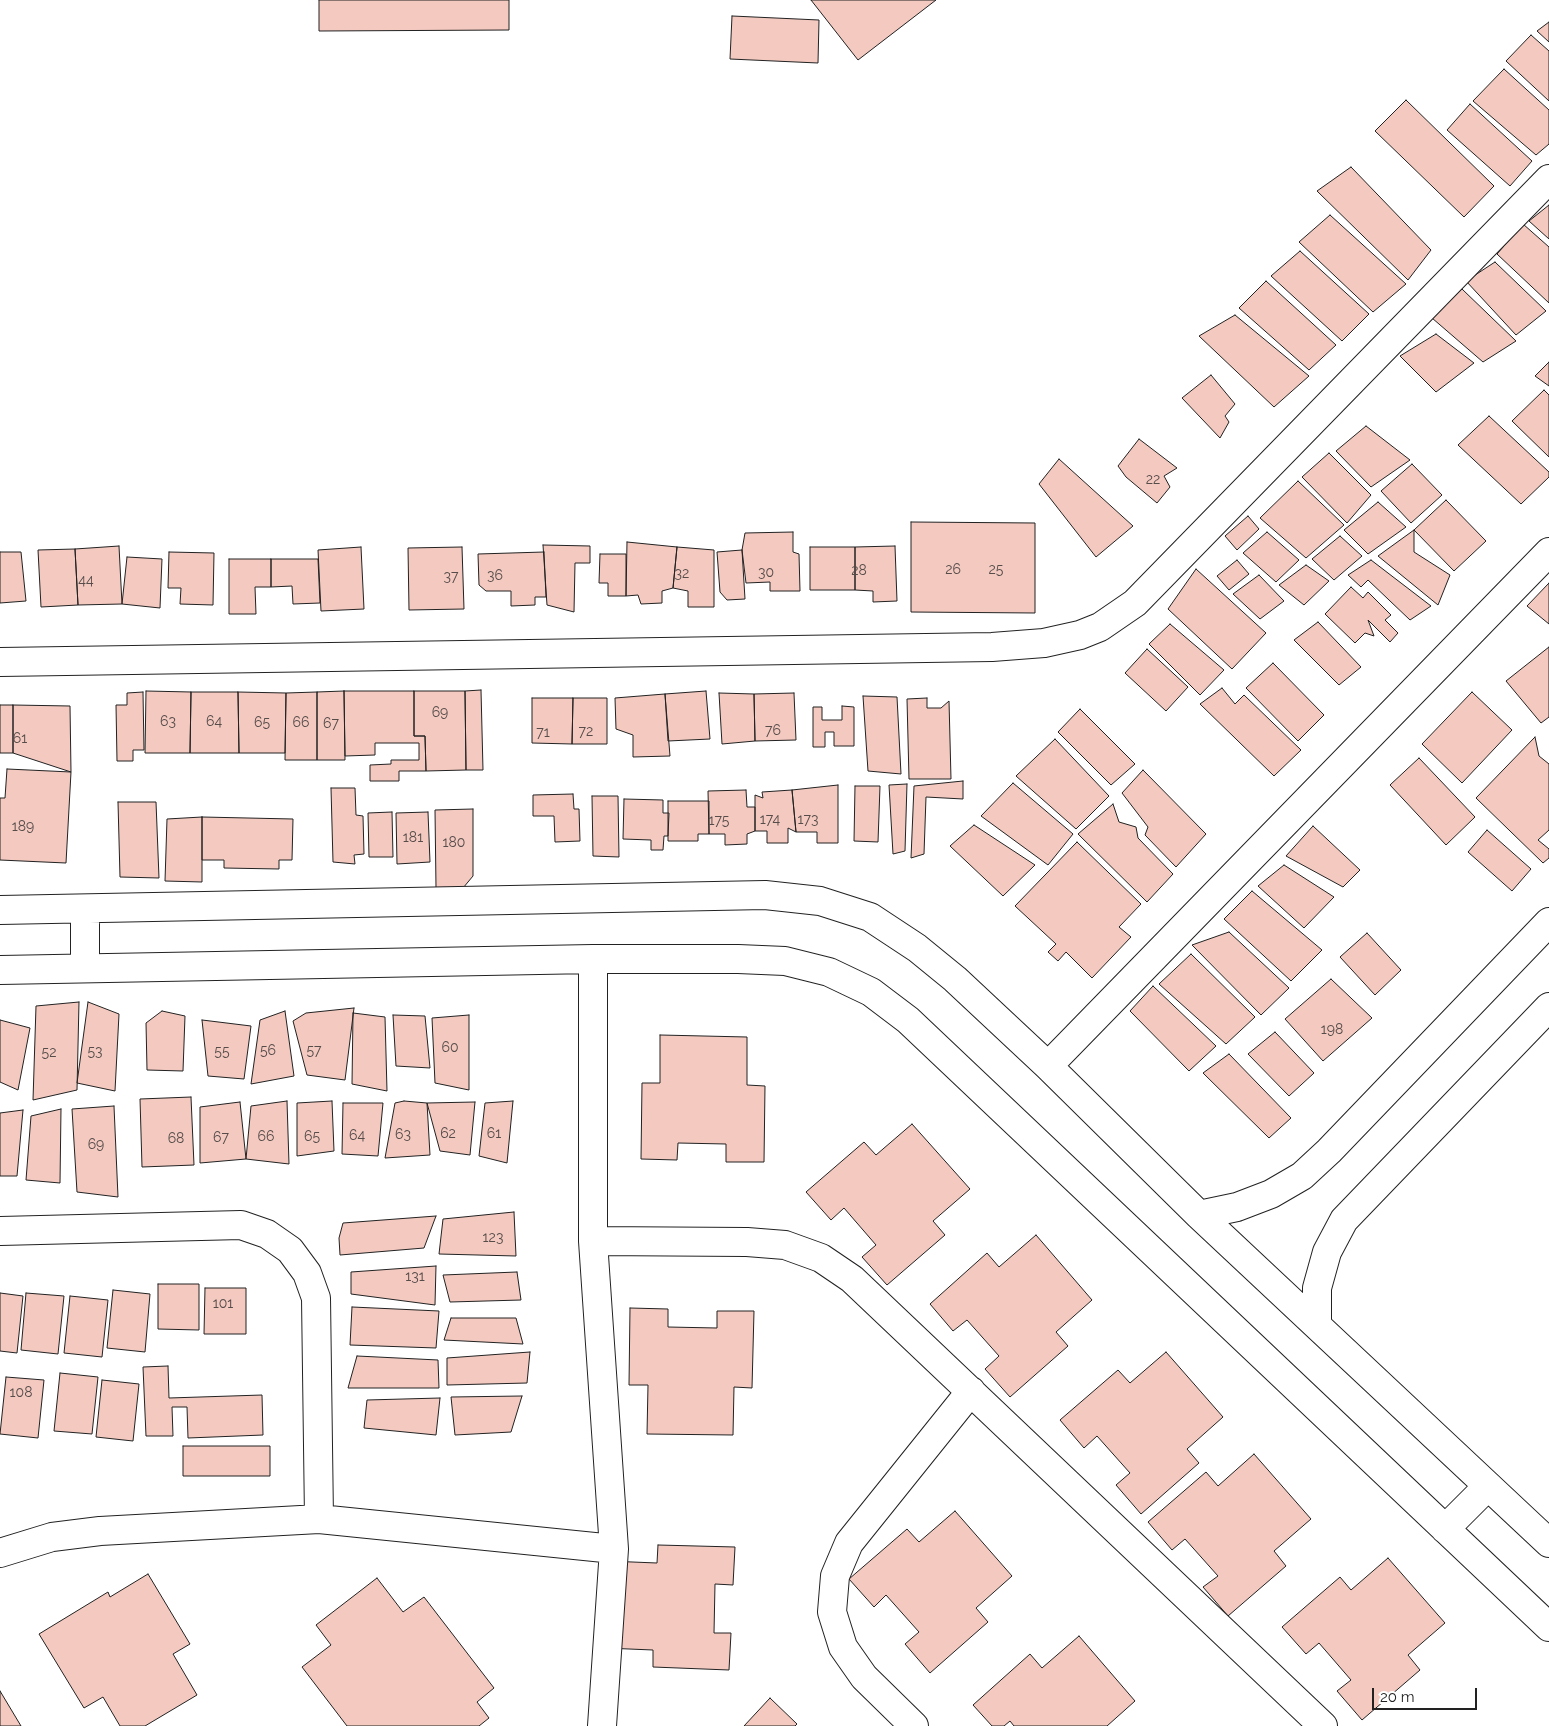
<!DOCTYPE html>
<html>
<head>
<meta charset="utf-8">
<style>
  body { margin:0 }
  #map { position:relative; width:1549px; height:1726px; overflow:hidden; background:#fff; font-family:Raleway,sans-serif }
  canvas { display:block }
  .scale { position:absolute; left:1372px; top:1688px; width:105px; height:22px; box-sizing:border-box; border:2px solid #222; border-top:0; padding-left:6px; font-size:15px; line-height:18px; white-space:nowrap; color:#222; -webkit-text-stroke:4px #fff; paint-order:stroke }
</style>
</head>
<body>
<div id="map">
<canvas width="1549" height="1726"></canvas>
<div class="scale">20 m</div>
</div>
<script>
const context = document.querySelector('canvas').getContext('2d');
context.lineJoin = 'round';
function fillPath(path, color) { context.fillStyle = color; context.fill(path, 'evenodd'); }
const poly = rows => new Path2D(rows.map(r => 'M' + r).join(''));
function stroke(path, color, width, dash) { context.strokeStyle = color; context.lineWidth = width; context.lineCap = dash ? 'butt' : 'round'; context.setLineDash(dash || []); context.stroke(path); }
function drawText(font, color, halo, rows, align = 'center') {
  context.font = font + ' Raleway,sans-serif'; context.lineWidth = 4; context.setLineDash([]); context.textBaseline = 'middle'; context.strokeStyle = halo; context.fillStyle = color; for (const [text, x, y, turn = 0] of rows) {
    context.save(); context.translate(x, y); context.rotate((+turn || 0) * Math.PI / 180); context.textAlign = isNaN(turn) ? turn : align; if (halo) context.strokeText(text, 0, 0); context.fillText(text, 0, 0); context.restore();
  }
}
const building = poly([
  [319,0,509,0,509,30,319,31,319,0],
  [811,0,936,0,858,60,811,0],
  [732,16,819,20,818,63,730,59,732,16],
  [1549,22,1549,42,1537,31,1549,22],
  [1531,35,1549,51,1549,101,1506,61,1531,35],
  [1504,69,1549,110,1549,144,1536,155,1473,101,1504,69],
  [1406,100,1494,186,1464,217,1375,131,1406,100],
  [1470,104,1532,161,1510,186,1447,130,1470,104],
  [1351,167,1431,250,1408,280,1317,191,1351,167],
  [1549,205,1549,239,1529,221,1549,205],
  [1330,215,1406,284,1373,312,1299,242,1330,215],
  [1523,224,1549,247,1549,303,1497,254,1523,224],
  [1300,251,1369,314,1342,341,1271,276,1300,251],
  [1495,262,1546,311,1516,335,1466,281,1495,262],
  [1266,281,1336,345,1309,370,1239,308,1266,281],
  [1462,289,1516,341,1483,362,1432,318,1462,289],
  [1235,315,1309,376,1274,407,1199,336,1235,315],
  [1436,334,1474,363,1436,392,1400,356,1436,334],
  [1549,362,1549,386,1535,376,1549,362],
  [1211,375,1235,404,1225,416,1229,422,1220,438,1182,398,1211,375],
  [1544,390,1549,395,1549,457,1512,421,1544,390],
  [1489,416,1549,472,1549,477,1521,504,1458,445,1489,416],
  [1366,426,1410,460,1371,487,1336,451,1366,426],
  [1139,439,1177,468,1164,476,1170,487,1157,503,1126,477,1118,466,1139,439],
  [1329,453,1371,495,1347,523,1302,477,1329,453],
  [1059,459,1133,526,1096,557,1039,484,1059,459],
  [1412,464,1442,495,1411,523,1381,491,1412,464],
  [1298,481,1344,525,1306,558,1260,518,1298,481],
  [1446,500,1486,541,1454,571,1414,530,1446,500],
  [1378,502,1406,527,1368,554,1344,530,1378,502],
  [1248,516,1259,529,1237,550,1225,536,1248,516],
  [911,522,1035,523,1035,613,911,612,911,522],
  [1414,530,1414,552,1450,575,1438,605,1378,556,1414,530],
  [793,532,793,552,799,554,800,591,770,591,770,582,746,583,742,550,745,533,793,532],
  [1267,532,1299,560,1276,582,1243,553,1267,532],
  [1340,536,1362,556,1334,580,1312,559,1340,536],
  [627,542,677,547,673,588,662,591,662,603,641,604,638,595,626,596,627,542],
  [543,545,590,546,590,563,575,563,574,612,547,605,543,545],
  [119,546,122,604,78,605,75,549,119,546],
  [895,546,897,601,873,602,873,591,855,590,855,547,895,546],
  [361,547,364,609,321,611,318,550,361,547],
  [462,547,464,609,409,610,408,548,462,547],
  [677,547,714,550,714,607,688,607,688,591,673,588,677,547],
  [810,547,855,547,855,590,810,590,810,547],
  [75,549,78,605,41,607,38,550,75,549],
  [742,550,745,599,727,600,720,592,717,552,742,550],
  [0,552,21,552,26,601,0,603,0,552],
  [169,552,214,553,213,605,180,604,181,588,168,588,169,552],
  [544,552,546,597,535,597,535,605,511,606,511,591,486,591,479,585,478,554,544,552],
  [600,554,626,554,626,596,608,596,608,583,599,583,600,554],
  [127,557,162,559,160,608,122,604,127,557],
  [229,559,271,559,271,587,255,587,256,614,229,614,229,559],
  [271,559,318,559,320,603,293,604,292,586,271,587,271,559],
  [1237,560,1249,574,1229,590,1217,576,1237,560],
  [1371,560,1431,606,1410,620,1368,580,1361,587,1348,575,1371,560],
  [1306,565,1329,581,1304,605,1279,585,1306,565],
  [1196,569,1266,633,1232,669,1168,609,1196,569],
  [1259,575,1284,601,1260,619,1233,594,1259,575],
  [1549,583,1549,624,1527,606,1549,583],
  [1351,587,1363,598,1368,592,1391,615,1385,620,1398,633,1390,642,1368,620,1374,636,1365,633,1355,643,1325,614,1351,587],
  [1318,622,1361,667,1339,685,1294,640,1318,622],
  [1170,624,1224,670,1200,695,1149,644,1170,624],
  [1549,647,1549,717,1541,723,1506,681,1549,647],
  [1147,649,1188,687,1166,711,1125,673,1147,649],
  [1273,663,1324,715,1298,741,1246,688,1273,663],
  [1222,688,1235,704,1244,695,1301,750,1274,776,1200,704,1222,688],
  [481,690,483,770,466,770,465,691,481,690],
  [146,691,191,692,190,753,145,753,146,691],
  [344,691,345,760,317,760,317,692,344,691],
  [344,691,414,691,414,736,425,736,426,771,399,771,399,781,370,781,370,765,391,764,391,760,419,760,419,743,375,743,375,755,345,756,344,691],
  [414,691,465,691,466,770,426,771,425,736,414,736,414,691],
  [706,691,710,739,668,741,665,694,706,691],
  [143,692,144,750,133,750,133,761,117,761,116,705,127,705,127,693,143,692],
  [191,692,238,692,239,753,190,753,191,692],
  [238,692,286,693,285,753,239,753,238,692],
  [317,692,317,760,285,760,286,693,317,692],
  [1472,692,1512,730,1462,783,1422,744,1472,692],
  [719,693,754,694,755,741,722,744,719,693],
  [794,693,796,740,755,741,754,694,794,693],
  [665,694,670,756,633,757,633,735,616,729,615,698,665,694],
  [863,696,897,697,901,774,868,771,863,696],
  [532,698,573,698,572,744,532,743,532,698],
  [573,698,607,698,607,744,572,744,573,698],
  [927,698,927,708,941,708,949,701,951,779,909,779,907,699,927,698],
  [0,705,13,705,13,753,0,753,0,705],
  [13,705,70,706,71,772,13,753,13,705],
  [842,706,854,707,854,746,834,746,834,732,825,732,825,747,813,747,813,707,822,707,822,720,842,720,842,706],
  [1080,709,1135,764,1111,785,1058,732,1080,709],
  [1535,737,1539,756,1549,764,1549,830,1538,840,1549,849,1549,858,1543,863,1476,798,1535,737],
  [1055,739,1109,796,1076,829,1016,776,1055,739],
  [1419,758,1475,817,1446,845,1390,785,1419,758],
  [7,769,71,772,66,863,0,860,0,798,5,798,7,769],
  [1143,770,1206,834,1176,867,1145,835,1148,827,1122,793,1143,770],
  [963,781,963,799,926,797,924,854,911,858,914,786,963,781],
  [1013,783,1073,834,1048,865,981,816,1013,783],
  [907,784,905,851,893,854,889,785,907,784],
  [838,785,838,843,817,843,817,832,796,832,792,790,838,785],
  [855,786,880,786,878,842,854,841,855,786],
  [331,788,355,788,356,815,363,816,364,854,354,855,355,864,333,862,331,788],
  [746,790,747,807,755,807,755,831,747,834,747,844,725,845,725,834,709,834,708,791,746,790],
  [792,790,796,832,788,828,788,843,767,843,767,831,755,831,755,795,763,798,762,792,792,790],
  [573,794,574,809,579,809,580,841,555,842,554,816,533,816,533,795,573,794],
  [592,796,618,796,619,857,593,856,592,796],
  [624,799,663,800,663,813,669,813,668,836,664,836,663,850,651,850,651,840,623,839,624,799],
  [668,801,709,801,709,834,698,834,698,841,668,841,668,801],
  [118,802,156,802,159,878,120,877,118,802],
  [1113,804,1119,822,1136,827,1138,838,1173,874,1147,902,1078,834,1113,804],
  [473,809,473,876,463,888,436,888,435,810,473,809],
  [392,812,393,857,369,857,368,813,392,812],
  [428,812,430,862,397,864,396,813,428,812],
  [202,817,202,882,165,881,167,819,202,817],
  [202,817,293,819,292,860,279,860,279,869,224,868,224,860,202,860,202,817],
  [974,825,1035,865,1003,896,950,846,974,825],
  [1313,826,1360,870,1343,887,1286,856,1313,826],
  [1487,830,1531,869,1512,891,1468,852,1487,830],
  [1077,842,1141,904,1119,927,1131,937,1092,978,1066,952,1058,961,1048,952,1056,944,1015,906,1077,842],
  [1284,865,1334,897,1304,928,1258,886,1284,865],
  [1252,891,1322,950,1291,981,1224,919,1252,891],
  [1229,932,1289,988,1261,1015,1192,945,1229,932],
  [1367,933,1401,970,1375,995,1340,957,1367,933],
  [1191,954,1255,1017,1226,1044,1159,984,1191,954],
  [1331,979,1372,1018,1323,1061,1285,1019,1331,979],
  [1153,986,1216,1046,1189,1071,1130,1011,1153,986],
  [79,1002,77,1090,33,1100,36,1006,79,1002],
  [88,1002,119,1014,115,1091,77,1083,88,1002],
  [354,1008,345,1080,307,1075,293,1021,306,1013,354,1008],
  [162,1011,185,1016,183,1071,147,1070,146,1023,162,1011],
  [285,1011,294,1076,251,1084,260,1020,285,1011],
  [353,1013,385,1017,387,1091,352,1084,353,1013],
  [393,1015,425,1016,430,1068,396,1066,393,1015],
  [469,1015,469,1090,435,1083,432,1018,469,1015],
  [0,1020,30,1028,18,1090,0,1082,0,1020],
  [202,1020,251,1026,244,1079,208,1076,202,1020],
  [1275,1032,1314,1073,1289,1096,1248,1054,1275,1032],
  [660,1035,747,1037,747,1085,765,1086,764,1162,726,1162,726,1144,678,1143,677,1160,641,1159,642,1083,660,1083,660,1035],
  [1229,1054,1291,1118,1269,1138,1203,1073,1229,1054],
  [191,1097,194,1165,142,1167,140,1099,191,1097],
  [287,1101,289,1164,246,1159,251,1106,287,1101],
  [332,1101,334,1151,297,1156,297,1103,332,1101],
  [404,1101,427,1103,430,1155,385,1158,395,1103,404,1101],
  [513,1101,507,1163,479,1156,485,1103,513,1101],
  [240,1102,246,1159,200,1163,200,1107,240,1102],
  [475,1102,470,1155,440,1151,427,1103,475,1102],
  [343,1103,383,1103,378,1156,342,1154,343,1103],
  [114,1106,118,1197,77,1192,72,1109,114,1106],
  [61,1109,60,1183,26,1180,31,1116,61,1109],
  [23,1110,17,1176,0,1176,0,1113,23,1110],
  [912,1124,970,1189,933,1221,945,1235,887,1285,862,1257,876,1245,844,1208,831,1220,806,1192,864,1142,876,1155,912,1124],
  [514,1212,516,1256,439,1254,443,1219,514,1212],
  [436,1216,424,1248,340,1255,339,1238,343,1223,436,1216],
  [1036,1235,1092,1300,1056,1332,1068,1346,1010,1397,985,1369,999,1356,967,1320,953,1331,930,1304,987,1253,999,1267,1036,1235],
  [436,1266,435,1305,351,1294,351,1272,436,1266],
  [517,1272,521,1300,450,1302,443,1275,517,1272],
  [158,1284,199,1284,199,1330,158,1329,158,1284],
  [205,1288,246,1288,246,1334,204,1334,205,1288],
  [113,1290,150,1294,145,1352,107,1348,113,1290],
  [0,1293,23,1296,17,1353,0,1351,0,1293],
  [26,1293,64,1296,58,1354,21,1350,26,1293],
  [70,1296,108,1300,102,1357,64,1353,70,1296],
  [352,1307,439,1311,436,1348,350,1345,352,1307],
  [630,1308,668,1309,668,1327,717,1328,717,1311,754,1311,752,1388,734,1387,733,1435,647,1434,648,1385,629,1385,630,1308],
  [451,1318,516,1318,523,1344,444,1340,451,1318],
  [530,1352,527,1383,447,1385,447,1358,530,1352],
  [1166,1352,1223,1417,1187,1449,1199,1463,1141,1514,1116,1485,1130,1473,1097,1436,1084,1448,1060,1420,1118,1370,1130,1383,1166,1352],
  [357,1356,438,1360,439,1388,348,1388,357,1356],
  [168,1366,169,1398,262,1395,263,1435,188,1438,187,1407,172,1407,173,1436,146,1436,143,1367,168,1366],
  [60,1373,98,1377,92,1434,54,1431,60,1373],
  [6,1377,44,1380,38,1438,0,1434,6,1377],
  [102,1380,139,1384,133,1441,96,1437,102,1380],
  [522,1396,511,1432,455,1435,451,1397,522,1396],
  [440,1398,436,1435,364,1428,367,1400,440,1398],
  [183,1446,270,1446,270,1476,183,1476,183,1446],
  [1254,1454,1311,1519,1274,1551,1286,1566,1228,1616,1203,1587,1218,1576,1185,1539,1172,1550,1148,1522,1206,1472,1218,1486,1254,1454],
  [955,1511,1012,1576,976,1608,988,1622,930,1673,905,1644,919,1632,886,1595,874,1607,849,1579,907,1529,919,1542,955,1511],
  [658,1545,735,1547,733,1585,715,1584,714,1633,731,1633,729,1670,653,1667,653,1650,605,1648,608,1561,657,1563,658,1545],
  [1388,1558,1445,1623,1408,1655,1420,1670,1362,1720,1337,1691,1351,1680,1319,1643,1306,1654,1282,1627,1340,1577,1351,1590,1388,1558],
  [148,1574,190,1644,173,1654,197,1695,145,1726,120,1726,103,1697,84,1708,39,1634,108,1592,110,1597,148,1574],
  [377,1578,403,1612,424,1597,494,1688,477,1702,489,1718,479,1726,347,1726,302,1667,331,1645,316,1625,377,1578],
  [1079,1636,1135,1701,1107,1726,1014,1726,1010,1721,1004,1726,992,1726,973,1705,1030,1654,1042,1668,1079,1636],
  [0,1691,21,1726,0,1726,0,1691],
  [770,1698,797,1724,795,1726,744,1726,770,1698]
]);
fillPath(building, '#f3c9c0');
stroke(building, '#222', 1);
const street = poly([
  [0,662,992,647,1044,643,1080,635,1100,627,1135,603,1549,179],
  [85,909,85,968],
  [0,910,765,895,820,901,870,917,917,948,955,979,1048,1066,1199,1215,1549,1543],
  [593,959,593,1241,614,1549,602,1726],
  [0,970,593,959,738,959,785,961,829,972,871,992,908,1020,1549,1627],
  [1048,1066,1549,552],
  [1199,1215,1237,1207,1271,1194,1302,1176,1329,1151,1549,922],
  [0,1231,241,1225,267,1234,290,1250,307,1273,316,1298,319,1519],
  [593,1241,747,1242,785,1245,821,1258,852,1279,1323,1726],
  [1317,1324,1317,1288,1327,1252,1344,1220,1549,1007],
  [1445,1529,1488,1486],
  [0,1553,52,1537,100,1531,319,1519,614,1549],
  [914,1726,864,1677,843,1647,832,1612,835,1576,849,1543,971,1391]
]);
stroke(street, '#222', 30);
stroke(street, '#fff', 28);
drawText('14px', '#564c4a', null, [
  ["22",1153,480],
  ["26",953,570],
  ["25",996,570],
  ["28",859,571],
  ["30",766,573],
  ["32",682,574],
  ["36",495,576],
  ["37",451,577],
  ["44",86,581],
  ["69",440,713],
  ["63",168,722],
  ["64",214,722],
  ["65",262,723],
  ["66",301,723],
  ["67",331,724],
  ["76",773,731],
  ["72",586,732],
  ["71",543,733],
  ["61",20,739],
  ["174",770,820],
  ["173",808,820],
  ["175",719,821],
  ["189",23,827],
  ["181",413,838],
  ["180",454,843],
  ["198",1332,1030],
  ["60",450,1048],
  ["56",268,1051],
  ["57",314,1051],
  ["53",95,1052],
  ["55",222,1052],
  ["52",49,1053],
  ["62",448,1134],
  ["61",494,1134],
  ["63",403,1135],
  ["64",357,1136],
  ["66",266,1137],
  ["65",312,1137],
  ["67",221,1138],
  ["68",176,1139],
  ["69",96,1145],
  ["123",493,1238],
  ["131",415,1277],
  ["101",223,1304],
  ["108",21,1393]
]);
</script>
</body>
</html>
